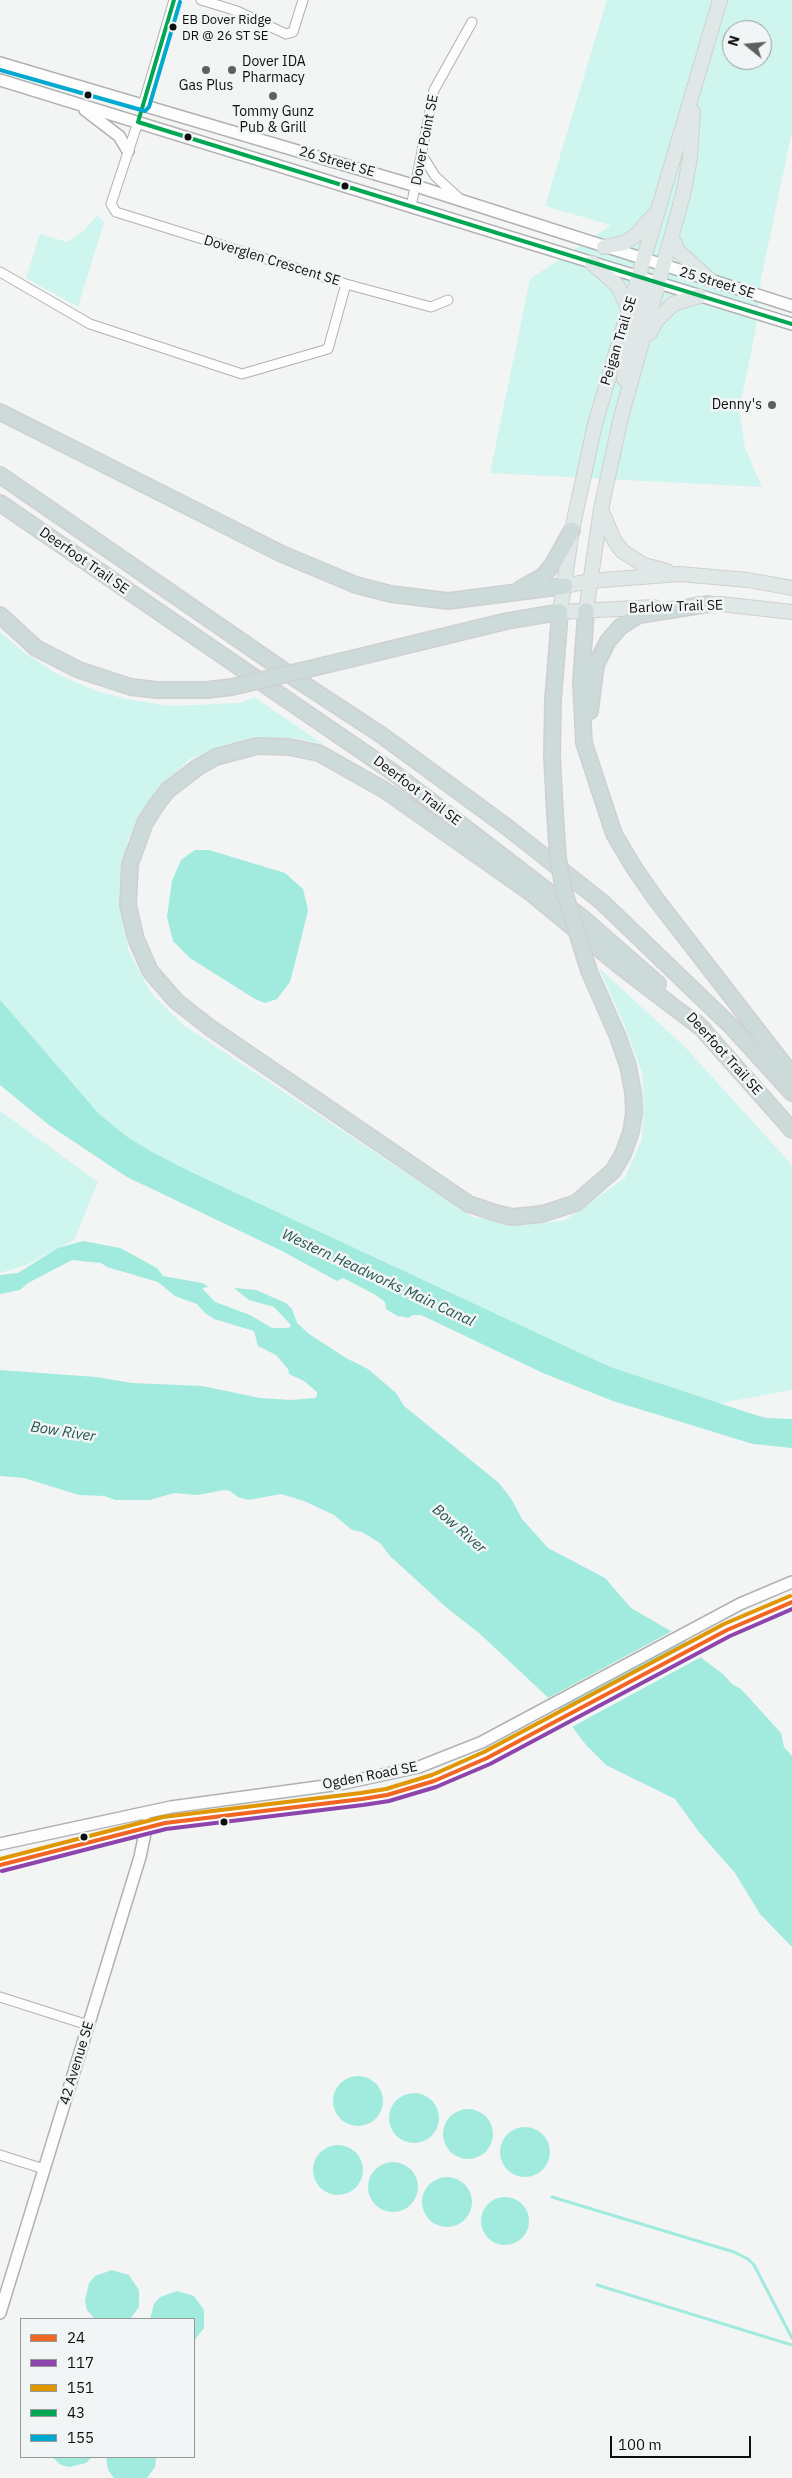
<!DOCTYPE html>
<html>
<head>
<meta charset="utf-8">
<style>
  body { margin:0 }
  #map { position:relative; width:792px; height:2478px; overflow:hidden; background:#f3f4f4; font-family:"IBM Plex Sans",sans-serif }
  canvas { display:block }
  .legend { position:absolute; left:20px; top:2318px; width:175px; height:140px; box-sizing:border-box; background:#f2f5f5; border:1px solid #979999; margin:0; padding:6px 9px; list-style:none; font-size:15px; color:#0e0f0f }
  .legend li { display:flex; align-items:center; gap:10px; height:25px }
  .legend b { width:25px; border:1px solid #979999 }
  .north { position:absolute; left:722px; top:20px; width:50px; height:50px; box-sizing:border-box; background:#f2f5f5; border:1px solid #979999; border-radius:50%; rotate:287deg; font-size:14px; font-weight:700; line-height:20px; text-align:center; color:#0e0f0f }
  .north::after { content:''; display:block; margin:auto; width:18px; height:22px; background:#5e5f5f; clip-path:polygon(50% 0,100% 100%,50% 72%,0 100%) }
  .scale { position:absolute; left:610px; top:2436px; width:141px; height:22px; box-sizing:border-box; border:2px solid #0e0f0f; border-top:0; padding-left:6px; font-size:15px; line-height:18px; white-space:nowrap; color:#0e0f0f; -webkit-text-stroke:4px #f2f5f5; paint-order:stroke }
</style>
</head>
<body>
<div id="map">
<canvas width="792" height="2478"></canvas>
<ul class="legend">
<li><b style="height:6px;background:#f26522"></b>24</li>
<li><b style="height:6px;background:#8e44ad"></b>117</li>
<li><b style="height:6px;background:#e09702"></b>151</li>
<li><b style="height:6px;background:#00a651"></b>43</li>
<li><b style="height:6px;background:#00a9ce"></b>155</li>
</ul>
<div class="north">N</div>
<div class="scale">100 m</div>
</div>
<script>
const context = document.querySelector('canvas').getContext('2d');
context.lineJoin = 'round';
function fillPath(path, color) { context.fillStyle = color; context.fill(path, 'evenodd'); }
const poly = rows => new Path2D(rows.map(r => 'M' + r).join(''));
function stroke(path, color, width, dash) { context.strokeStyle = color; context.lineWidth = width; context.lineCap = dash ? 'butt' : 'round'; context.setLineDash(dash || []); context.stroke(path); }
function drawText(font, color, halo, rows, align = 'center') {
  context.font = font + ' "IBM Plex Sans",sans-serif'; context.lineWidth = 5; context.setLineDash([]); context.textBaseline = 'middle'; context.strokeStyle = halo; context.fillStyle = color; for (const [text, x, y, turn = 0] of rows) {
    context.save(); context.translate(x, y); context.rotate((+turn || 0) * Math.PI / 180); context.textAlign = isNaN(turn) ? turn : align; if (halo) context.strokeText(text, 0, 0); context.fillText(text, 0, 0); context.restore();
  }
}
fillPath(poly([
  [607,0,792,0,792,131,761,279,755,334,739,409,745,448,762,487,490,473,530,279,611,225,545,206],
  [732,30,762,30,762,60,732,60],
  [97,215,104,222,78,307,26,278,40,234,67,242,85,230],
  [0,632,26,654,59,675,99,692,131,700,170,706,240,703,254,697,323,744,295,738,262,739,224,745,190,759,153,794,128,839,120,895,128,950,151,993,183,1025,473,1217,519,1225,564,1221,625,1178,642,1139,643,1075,623,1022,599,968,685,1047,792,1165,792,1390,699,1407,575,1362,117,1140,0,1023],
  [0,1111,98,1182,74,1240,26,1265,0,1273]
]), '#cef5ee');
fillPath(poly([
  [195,850,209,850,285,873,303,889,308,910,302,935,290,982,277,999,265,1003,255,999,190,958,173,941,167,917,172,881,181,860],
  [0,1000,99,1114,126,1136,150,1151,191,1172,610,1367,749,1413,766,1418,792,1419,792,1448,753,1444,613,1401,543,1373,421,1315,413,1315,408,1318,400,1316,399,1317,386,1309,385,1302,374,1294,343,1278,337,1281,282,1251,127,1177,49,1125,0,1085],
  [83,1241,120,1248,157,1268,163,1276,202,1283,209,1287,202,1288,215,1302,250,1315,272,1328,289,1328,291,1325,274,1307,249,1300,234,1288,256,1290,286,1303,292,1309,297,1323,309,1334,346,1358,368,1369,396,1393,404,1406,499,1483,512,1500,522,1519,548,1548,605,1578,631,1608,681,1637,704,1660,723,1674,732,1684,741,1689,781,1733,784,1747,792,1756,792,1947,760,1914,735,1873,699,1832,675,1799,606,1765,586,1745,555,1704,479,1633,447,1608,390,1556,380,1543,362,1532,352,1530,334,1515,304,1501,281,1494,248,1500,238,1497,230,1491,224,1490,198,1495,174,1493,150,1500,116,1500,104,1496,79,1495,24,1478,0,1476,0,1370,96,1377,132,1383,202,1386,260,1398,291,1400,315,1398,317,1396,317,1392,304,1381,289,1374,288,1369,276,1355,258,1346,254,1331,214,1319,205,1313,197,1304,175,1296,158,1282,107,1267,101,1263,72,1260,28,1283,20,1290,0,1294,0,1275,18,1273,58,1248],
  '333 2101a25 25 0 1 1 50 0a25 25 0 1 1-50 0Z',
  '389 2118a25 25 0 1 1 50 0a25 25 0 1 1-50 0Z',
  '443 2134a25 25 0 1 1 50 0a25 25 0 1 1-50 0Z',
  '500 2152a25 25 0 1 1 50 0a25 25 0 1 1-50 0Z',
  '313 2170a25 25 0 1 1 50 0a25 25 0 1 1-50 0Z',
  '368 2187a25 25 0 1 1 50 0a25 25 0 1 1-50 0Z',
  '422 2202a25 25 0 1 1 50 0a25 25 0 1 1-50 0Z',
  '481 2221a24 24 0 1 1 48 0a24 24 0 1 1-48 0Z',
  [112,2270,129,2275,139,2290,139,2307,130,2319,95,2319,87,2310,85,2301,89,2283,95,2276],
  [177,2291,194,2296,204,2310,204,2328,194,2341,194,2319,150,2319,154,2304,160,2297],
  [52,2457,92,2457,86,2463,69,2467,61,2465],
  [106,2457,155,2457,156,2459,155,2467,147,2478,114,2478,108,2470]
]), '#a0eade');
fillPath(poly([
  [674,1630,687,1639,556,1710,546,1699],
  [690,1643,703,1656,570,1728,559,1713]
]), '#f3f4f4');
stroke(poly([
  [552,2197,734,2252,748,2259,754,2265,792,2338],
  [597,2285,792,2345]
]), '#a0eade', 3);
const minor = poly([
  [201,0,237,11,286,34,293,32,303,0],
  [143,105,174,0],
  [138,122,111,204,116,212,346,284,431,307,448,300],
  [422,155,435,176,460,199],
  [411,207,434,90,472,22],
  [0,272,90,324,242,374,328,349,346,284],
  [0,1997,88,2025],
  [0,2155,44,2169]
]);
const tertiary = poly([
  [0,63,416,186,792,306],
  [0,80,792,324],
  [85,110,119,136,128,151],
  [0,1844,171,1807,340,1784,419,1767,482,1742,740,1604,792,1582],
  [0,1865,165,1823,362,1799,387,1795,434,1781,487,1758,727,1630,792,1602],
  [0,2313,140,1857,147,1823]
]);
const primary = poly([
  [672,237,678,251,710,280],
  [604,247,624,243,635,236,654,215],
  [592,263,618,286,628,308],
  [650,333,657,320,673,304,699,296],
  [624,379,644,285],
  [601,509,614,540,622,551,644,565,667,571],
  [565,586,589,581,680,574,748,580,792,588],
  [698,604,721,604,792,612],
  [654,607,560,612,572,530,595,424,720,0],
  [586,611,601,509,621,417,683,195,690,158,693,112]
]);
const motorway = poly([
  [0,412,282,554,356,585,391,594,448,601,565,586],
  [0,475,299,681,380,734,507,827,602,902,731,1026,792,1093],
  [0,503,394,773,585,920,658,984],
  [520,589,543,576,553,564,572,530],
  [586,611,581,682,584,743,614,834,633,866,655,898,792,1075],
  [0,615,36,648,79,670,131,687,157,690,206,690],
  [338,662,507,621,560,612,553,700,552,756,555,814],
  [590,711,596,665,608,641,620,627,639,615,709,604],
  [589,971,618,1037,628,1066,633,1092,634,1112,631,1132,623,1154,613,1171,576,1203,542,1214,512,1217,496,1213,469,1204,457,1196,209,1027,176,1001,150,971,136,939,128,905,130,864,145,823,157,804,168,790,198,767,216,757,257,746,289,747,319,753,386,791,531,893,620,966,704,1030],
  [697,1023,792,1130]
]);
stroke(minor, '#b0b2b1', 11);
stroke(tertiary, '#b0b2b1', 14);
stroke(primary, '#d0d0d0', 16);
stroke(motorway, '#d0d0d0', 18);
stroke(minor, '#fdfdfd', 9);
stroke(tertiary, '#fdfdfd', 11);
stroke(primary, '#dfe8e7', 14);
stroke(motorway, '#ccdad9', 15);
const motorwayBridge = poly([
  [206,690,232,687,338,662],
  [555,814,558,858,564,891,589,971]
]);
stroke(motorwayBridge, '#d0d0d0', 18, []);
stroke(motorwayBridge, '#ccdad9', 15);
stroke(poly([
  [0,1865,165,1823,362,1799,387,1795,434,1781,487,1758,727,1630,792,1602]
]), '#f26522', 4);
stroke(poly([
  [2,1871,166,1829,363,1805,389,1801,436,1787,490,1764,730,1636,792,1609]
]), '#8e44ad', 4);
stroke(poly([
  [0,1859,163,1817,361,1793,386,1789,432,1775,484,1752,724,1624,790,1596]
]), '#e09702', 4);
stroke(poly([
  [174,0,138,122,792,324]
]), '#00a651', 4);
stroke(poly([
  [0,70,145,111,149,107,180,2]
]), '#00a9ce', 4);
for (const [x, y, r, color] of [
  [173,27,4.5,"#0e0f0f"],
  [206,70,5,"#5e5f5f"],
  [232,70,5,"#5e5f5f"],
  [88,95,4.5,"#0e0f0f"],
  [273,96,5,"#5e5f5f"],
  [188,137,4.5,"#0e0f0f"],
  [345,186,4.5,"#0e0f0f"],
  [772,405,5,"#5e5f5f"],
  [224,1822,4.5,"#0e0f0f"],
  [84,1837,4.5,"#0e0f0f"]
]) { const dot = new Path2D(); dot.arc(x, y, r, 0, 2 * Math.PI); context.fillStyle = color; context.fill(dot); stroke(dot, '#f2f5f5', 2); }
drawText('13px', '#0e0f0f', '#f2f5f5', [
  ["EB Dover Ridge",182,20],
  ["DR @ 26 ST SE",182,36]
], 'left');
drawText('14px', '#0e0f0f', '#f2f5f5', [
  ["Dover IDA",242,62,"left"],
  ["Pharmacy",242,78,"left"],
  ["Gas Plus",206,86],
  ["Tommy Gunz",273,112],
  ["Pub & Grill",273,128],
  ["Denny's",762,405,"right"]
]);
drawText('14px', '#0e0f0f', '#f2f5f5', [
  ["Dover Point SE",425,140,-79],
  ["26 Street SE",337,162,16],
  ["Doverglen Crescent SE",272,261,17],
  ["25 Street SE",717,283,17],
  ["Peigan Trail SE",619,341,-73],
  ["Deerfoot Trail SE",84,561,35],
  ["Barlow Trail SE",676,607,-2],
  ["Deerfoot Trail SE",417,791,37],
  ["Deerfoot Trail SE",724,1054,48],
  ["Ogden Road SE",370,1776,-11],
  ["42 Avenue SE",77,2063,-73]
]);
drawText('italic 15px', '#25544d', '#f2f5f5', [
  ["Western Headworks Main Canal",378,1278,25],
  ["Bow River",63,1432,9],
  ["Bow River",459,1529,41]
]);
</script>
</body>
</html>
